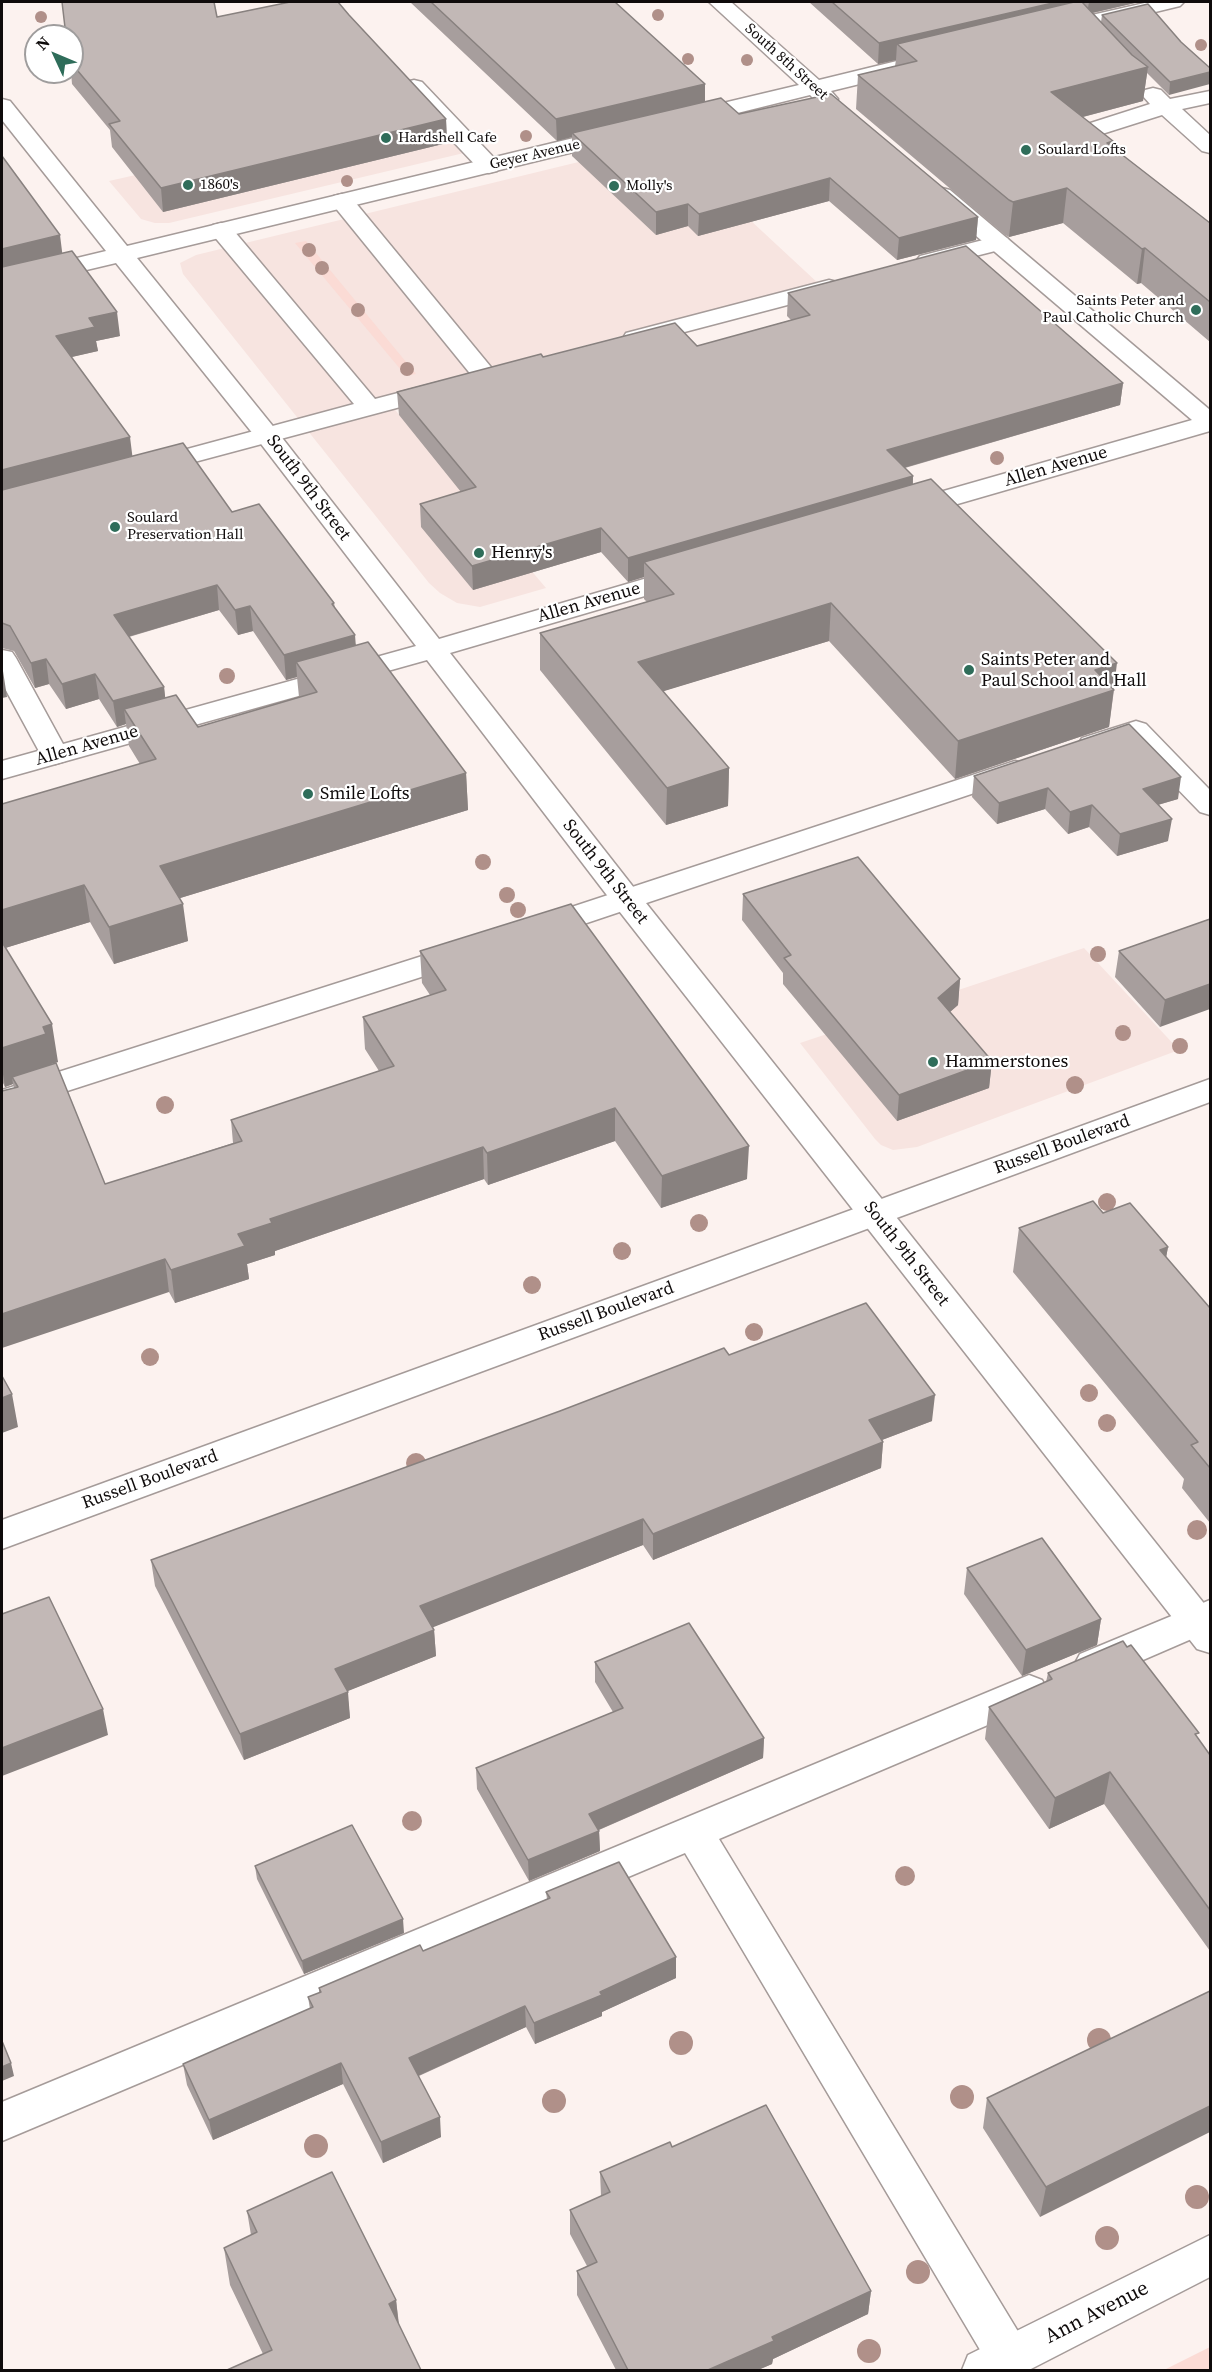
<!DOCTYPE html>
<html>
<head>
<meta charset="utf-8">
<style>
  body { margin:0 }
  #map { position:relative; width:1212px; height:2372px; overflow:hidden; background:#fcf2ef; font-family:"Source Serif 4",serif }
  canvas { display:block }
  .frame { position:absolute; inset:0; border:3px solid #0f0b0b; pointer-events:none }
  .north { position:absolute; left:24px; top:24px; width:60px; height:60px; box-sizing:border-box; background:#fff; border:2px solid #9f9d9d; border-radius:50%; rotate:314deg; font-size:16px; font-weight:700; line-height:24px; text-align:center; color:#0f0b0b }
  .north::after { content:''; display:block; margin:auto; width:21px; height:27px; background:#2f6d5a; clip-path:polygon(50% 0,100% 100%,50% 72%,0 100%) }
</style>
</head>
<body>
<div id="map">
<canvas width="1212" height="2372"></canvas>
<div class="frame"></div>
<div class="north">N</div>
</div>
<script>
const context = document.querySelector('canvas').getContext('2d');
context.lineJoin = 'round';
function fillPath(path, color) { context.fillStyle = color; context.fill(path, 'evenodd'); }
const poly = rows => new Path2D(rows.map(r => 'M' + r).join(''));
function stroke(path, color, width, dash) { context.strokeStyle = color; context.lineWidth = width; context.lineCap = dash ? 'butt' : 'round'; context.setLineDash(dash || []); context.stroke(path); }
function drawText(font, color, halo, rows, align = 'center') {
  context.font = font + ' "Source Serif 4",serif'; context.lineWidth = 4.5; context.setLineDash([]); context.textBaseline = 'middle'; context.strokeStyle = halo; context.fillStyle = color; for (const [text, x, y, turn = 0] of rows) {
    context.save(); context.translate(x, y); context.rotate((+turn || 0) * Math.PI / 180); context.textAlign = isNaN(turn) ? turn : align; if (halo) context.strokeText(text, 0, 0); context.fillText(text, 0, 0); context.restore();
  }
}
fillPath(poly([
  [423,110,464,153,169,223,155,223,141,219,109,181],
  [665,141,819,284,385,398,546,588,480,607,457,603,440,593,429,583,183,274,180,263,196,255],
  [1084,948,1179,1050,917,1147,893,1150,881,1145,875,1139,800,1043]
]), '#f7e4e0');
fillPath(poly([
  [306,241,416,374,406,376,295,243],
  [1210,2347,1210,2370,1164,2370]
]), '#fbdbd5');
const lane = poly([
  [414,80,422,82,497,161,500,166,497,171,489,173,481,171,406,92,403,87,406,82,414,80],
  [1153,88,1161,90,1170,99,1210,91,1210,103,1182,109,1210,135,1210,153,1202,151,1162,115,1102,134,1122,152,1119,157,1111,159,1103,157,1075,132,1078,127,1150,104,1142,95,1145,90,1153,88],
  [342,194,350,196,495,372,498,377,495,382,486,384,477,382,334,206,330,201,334,196,342,194],
  [221,223,229,225,375,399,440,382,449,384,452,389,449,394,157,472,148,475,139,472,135,467,139,462,354,404,213,235,209,230,213,225,221,223],
  [999,236,1007,238,1011,243,1007,248,928,268,920,266,916,261,920,256,999,236],
  [829,280,837,282,841,287,837,292,635,345,626,343,623,338,626,333,829,280],
  [2,650,12,652,16,658,69,755,65,761,55,764,45,761,41,755,2,683,2,650],
  [1136,721,1146,724,1210,790,1210,815,1200,812,1131,741,1092,753,1082,750,1078,744,1082,738,1136,721],
  [1015,761,1025,764,1029,770,1025,776,548,936,537,939,526,936,522,929,526,922,1015,761],
  [463,943,474,946,478,953,474,960,2,1112,2,1090,463,943],
  [1210,1600,1210,1631,1106,1676,1093,1680,1080,1676,1074,1665,1080,1654,1210,1600],
  [1029,1675,1042,1680,1048,1691,1042,1702,719,1839,1025,2343,1031,2358,1026,2370,992,2370,685,1853,2,2141,2,2102,1029,1675]
]);
const street = poly([
  [709,2,731,2,819,80,901,60,909,62,912,67,909,72,831,91,838,99,835,104,827,106,819,104,810,95,689,125,681,123,678,118,681,113,799,85,709,2],
  [1149,2,1184,2,1180,6,1056,36,1048,35,1045,30,1048,25,1149,2],
  [2,99,10,101,127,246,615,128,623,130,626,135,623,140,137,258,276,430,439,639,678,569,687,567,696,569,700,575,696,581,450,653,638,893,1210,1611,1210,1653,1197,1649,616,907,427,660,2,779,2,761,416,646,258,440,116,263,2,290,2,276,106,251,2,120,2,99],
  [942,188,950,190,1210,410,1210,431,916,516,907,518,898,516,894,510,898,504,1192,420,934,200,930,195,934,190,942,188],
  [1210,2235,1210,2277,1029,2370,962,2370,968,2355,1210,2235]
]);
const secondary = poly([
  [1210,1079,1210,1102,2,1549,2,1520,1210,1079]
]);
stroke(lane, '#a59b99', 3);
stroke(street, '#a59b99', 3);
stroke(secondary, '#a59b99', 3);
fillPath(lane, '#fff');
fillPath(street, '#fff');
fillPath(secondary, '#fff');
context.fillStyle = '#b09089';
for (const [x, y, r] of [
  [658,15,6],
  [41,17,6],
  [1201,45,6],
  [688,59,6],
  [747,60,6],
  [526,136,6],
  [347,181,6],
  [309,250,7],
  [322,268,7],
  [358,310,7],
  [407,369,7],
  [997,458,7],
  [227,676,8],
  [483,862,8],
  [507,895,8],
  [518,910,8],
  [1098,954,8],
  [1123,1033,8],
  [1180,1046,8],
  [1075,1085,9],
  [165,1105,9],
  [1107,1202,9],
  [699,1223,9],
  [622,1251,9],
  [532,1285,9],
  [754,1332,9],
  [150,1357,9],
  [1089,1393,9],
  [1107,1423,9],
  [416,1463,10],
  [1197,1530,10],
  [412,1821,10],
  [905,1876,10],
  [1099,2040,12],
  [681,2043,12],
  [962,2097,12],
  [554,2101,12],
  [316,2146,12],
  [1197,2197,12],
  [1107,2238,12],
  [918,2272,12],
  [869,2351,12]
]) { context.beginPath(); context.arc(x, y, r, 0, 2 * Math.PI); context.fill(); }
fillPath(poly([
  [410,2,615,2,705,102,739,114,978,217,976,240,897,260,829,201,698,236,688,226,656,235,572,156,572,137,557,141],
  [809,2,1066,2,1066,3,1074,2,1135,2,1135,3,1093,13,1101,22,1102,15,1181,42,1169,95,1147,73,1143,101,1083,117,1112,147,1210,223,1210,342,1141,283,1137,284,1063,223,1009,237,1005,235,856,109,858,75,895,66,896,60,878,64],
  [349,15,446,119,447,143,163,212,112,147,110,130,72,84,71,72,72,72,72,36,217,17],
  [2,156,62,253,120,336,96,341,98,351,71,357,132,456,232,512,334,603,335,608,356,645,466,773,468,810,180,898,188,941,114,964,90,922,5,948,58,1062,51,1064,105,1184,233,1143,231,1120,379,1071,365,1049,363,1017,430,995,422,983,420,951,747,1179,661,1208,615,1141,488,1185,484,1179,275,1251,275,1255,247,1264,249,1279,175,1303,169,1292,14,1088,13,1084,5,1087,2,1081,2,804,140,764,129,746,126,724,117,727,99,699,66,709,49,684,35,688,14,651,2,648,2,649],
  [219,610,238,635,253,631,286,680,297,677,299,697,198,727,165,698,164,687,129,637],
  [788,293,1123,383,1120,405,905,468,913,476,913,484,1114,690,1109,727,955,779,829,641,663,691,729,768,728,806,666,825,540,670,540,633,647,602,644,599,644,577,628,582,601,552,473,590,421,527,420,504,461,492,399,415,397,392,543,357,697,346,791,320,787,316],
  [974,776,1178,799,1158,805,1168,841,1117,856,1089,827,1068,834,1045,809,997,824,972,797],
  [743,894,960,979,958,1005,950,1012,992,1061,989,1088,897,1121,783,984,783,973,742,920],
  [1210,919,1160,1027,1115,977,1119,951],
  [1019,1228,1168,1247,1166,1257,1210,1308,1210,1523,1182,1488,1184,1479,1013,1272],
  [729,1355,932,1421,882,1440,883,1442,881,1468,653,1560,643,1545,432,1627,434,1630,436,1656,347,1691,350,1718,244,1760,155,1586,151,1560],
  [967,1568,1101,1619,1097,1645,1022,1676,964,1594],
  [595,1662,764,1738,763,1758,599,1830,600,1851,529,1881,477,1789,476,1768,613,1712,595,1682],
  [1048,1673,1197,1738,1210,1755,1210,1951,1104,1804,1049,1829,985,1739,989,1707,1046,1682],
  [255,1866,404,1933,304,1974,257,1879],
  [546,1892,676,1957,676,1978,602,2012,602,2016,535,2044,526,2027,419,2076,441,2137,383,2163,343,2084,213,2140,187,2085,183,2064,310,2009,308,1997,319,1993,319,1988,423,1951,547,1899],
  [1210,1991,1040,2217,983,2128,987,2098],
  [672,2147,871,2291,868,2314,773,2359,772,2364,758,2370,616,2370,577,2295,577,2271,587,2266,570,2234,570,2210,601,2196,600,2172],
  [247,2211,396,2300,399,2324,263,2354,230,2285,224,2248,251,2235]
]), '#a79e9d');
fillPath(poly([
  [1057,2,1066,2,1064,20,897,44,896,60,878,64,879,43],
  [1089,2,1135,2,1135,3,1087,14],
  [1148,67,1143,101,1048,126,1051,92],
  [1210,72,1210,84,1169,95,1170,82],
  [705,84,705,105,572,133,572,137,557,141,556,119],
  [446,119,447,143,163,212,161,188],
  [1113,141,1109,175,1107,143],
  [830,178,829,201,698,236,699,214],
  [1067,188,1063,223,1009,237,1013,202],
  [688,204,688,226,656,235,656,212],
  [978,217,976,240,897,260,899,238],
  [60,235,63,259,2,274,2,249],
  [1145,248,1141,283,1137,284,1142,249],
  [117,312,120,336,96,341,98,351,59,360,56,336,89,318],
  [1123,383,1120,405,886,473,887,450],
  [130,437,133,461,2,496,2,470],
  [913,476,912,499,644,562,644,577,628,582,628,558],
  [601,528,601,552,473,590,472,566],
  [217,585,219,610,117,640,114,615],
  [831,603,829,641,638,699,638,662],
  [250,606,253,631,238,635,235,610],
  [355,635,357,660,296,662,297,677,286,680,284,655],
  [46,659,49,684,35,688,31,663],
  [1117,663,1109,727,955,779,958,741,1095,670],
  [3,671,7,697,2,698,2,672],
  [95,674,99,699,66,709,62,684],
  [164,687,167,713,124,709,126,724,117,727,113,701],
  [729,768,728,806,666,825,667,788],
  [466,773,468,810,164,903,160,866],
  [1181,777,1178,799,1140,810,1143,789],
  [1048,788,1045,809,997,824,999,803],
  [1092,805,1089,827,1068,834,1070,812],
  [1172,819,1168,841,1117,856,1120,834],
  [84,885,90,922,2,949,2,910],
  [183,904,188,941,114,964,109,927],
  [960,979,958,1005,936,1024,938,998],
  [1210,984,1210,1009,1160,1027,1165,1000],
  [52,1024,58,1062,51,1064,52,1072,12,1077,13,1084,5,1087,2,1068,2,1048,43,1027],
  [992,1061,989,1088,897,1121,899,1095],
  [615,1108,615,1141,488,1185,487,1153],
  [749,1146,747,1179,661,1208,662,1176],
  [483,1147,484,1179,275,1251,275,1255,247,1264,249,1279,175,1303,171,1270,238,1234,270,1219],
  [1168,1247,1160,1291,1160,1250],
  [165,1259,169,1292,2,1348,2,1314],
  [12,1394,18,1427,2,1433,2,1398],
  [935,1395,932,1421,866,1446,869,1420],
  [883,1442,881,1468,653,1560,653,1534],
  [643,1519,643,1545,421,1632,420,1606],
  [1101,1619,1097,1645,1022,1676,1026,1650],
  [434,1630,436,1656,338,1695,335,1669],
  [348,1692,350,1718,244,1760,240,1734],
  [103,1709,108,1735,2,1776,2,1748],
  [764,1738,763,1758,589,1834,589,1814],
  [1110,1772,1104,1804,1049,1829,1055,1798],
  [599,1831,600,1851,529,1881,528,1860],
  [403,1919,404,1933,304,1974,302,1961],
  [676,1957,676,1978,602,2012,602,2016,535,2044,534,2023],
  [525,2006,526,2027,411,2079,409,2058],
  [11,2063,14,2076,2,2081,2,2067],
  [341,2063,343,2084,213,2140,209,2120],
  [1210,2106,1210,2132,1040,2217,1046,2187],
  [440,2117,441,2137,383,2163,381,2142],
  [871,2291,868,2314,773,2359,772,2364,758,2370,708,2370,772,2337],
  [396,2300,400,2337,389,2304]
]), '#88817f');
const building = poly([
  [62,2,214,2,217,17,290,2,338,2,349,15,446,119,161,188,109,124,120,121,72,64,72,36,66,36,62,2],
  [431,2,615,2,705,84,556,119,431,2],
  [832,2,1057,2,879,43,832,2],
  [1074,2,1082,2,1132,55,1148,67,1051,92,1113,141,1107,143,1210,223,1210,302,1145,248,1142,249,1067,188,1013,202,1009,200,858,75,917,61,897,44,1074,2],
  [1148,4,1181,42,1210,68,1210,72,1170,82,1102,15,1148,4],
  [831,94,978,217,899,238,830,178,699,214,688,204,656,212,572,133,721,98,739,114,831,94],
  [2,156,60,235,2,249,2,156],
  [966,246,1123,383,887,450,913,476,628,558,601,528,472,566,420,504,476,487,397,392,541,354,543,357,675,323,697,346,810,315,788,293,966,246],
  [72,251,117,312,89,318,95,327,56,336,130,437,2,470,2,267,72,251],
  [183,443,232,512,259,504,334,603,332,604,355,635,284,655,250,606,235,610,217,585,114,615,164,687,113,701,95,674,62,684,46,659,31,663,10,626,2,623,2,490,183,443],
  [931,479,1117,663,1095,670,1114,690,958,741,831,603,638,662,729,768,667,788,540,633,674,594,644,562,931,479],
  [368,642,466,773,160,866,183,904,109,927,84,885,2,910,2,804,156,759,124,709,176,695,198,727,317,692,296,662,368,642],
  [1129,724,1181,777,1143,789,1172,819,1120,834,1092,805,1070,812,1048,788,999,803,974,776,1129,724],
  [858,857,960,979,938,998,992,1061,899,1095,784,958,791,955,743,894,858,857],
  [571,904,749,1146,662,1176,615,1108,487,1153,483,1147,270,1219,272,1223,238,1234,245,1246,171,1270,165,1259,2,1314,2,1091,18,1087,12,1077,56,1063,105,1184,242,1141,231,1120,394,1066,363,1017,446,990,420,951,571,904],
  [1210,919,1210,984,1165,1000,1119,951,1210,919],
  [2,942,52,1024,43,1027,46,1034,2,1048,2,942],
  [1093,1201,1103,1213,1130,1203,1168,1247,1160,1250,1210,1308,1210,1468,1191,1445,1198,1442,1019,1228,1093,1201],
  [866,1303,935,1395,869,1420,883,1442,653,1534,643,1519,420,1606,434,1630,335,1669,348,1692,240,1734,151,1560,560,1411,724,1348,729,1355,866,1303],
  [2,1376,12,1394,2,1398,2,1376],
  [1042,1538,1101,1619,1026,1650,967,1568,1042,1538],
  [49,1597,103,1709,2,1748,2,1614,49,1597],
  [689,1623,764,1738,589,1814,599,1831,528,1860,476,1768,623,1708,595,1662,689,1623],
  [1123,1641,1127,1647,1131,1645,1199,1733,1195,1734,1210,1755,1210,1910,1110,1772,1055,1798,989,1707,1052,1679,1048,1673,1123,1641],
  [352,1825,403,1919,302,1961,255,1866,352,1825],
  [619,1862,676,1957,600,1992,602,1995,534,2023,525,2006,409,2058,440,2117,381,2142,341,2063,209,2120,183,2064,313,2007,308,1997,321,1992,319,1988,420,1945,423,1951,550,1898,546,1892,619,1862],
  [1210,1991,1210,2106,1046,2187,987,2098,1210,1991],
  [2,2041,11,2063,2,2067,2,2041],
  [766,2105,871,2291,772,2337,774,2341,708,2370,628,2370,577,2271,597,2262,570,2210,610,2192,600,2172,670,2142,672,2147,766,2105],
  [332,2172,396,2300,389,2304,421,2370,227,2370,272,2350,224,2248,257,2232,247,2211,332,2172]
]);
fillPath(building, '#c2b8b6');
stroke(building, '#88817f', 1.5);
for (const [x, y, r, color] of [
  [386,138,6,"#2f6d5a"],
  [1026,150,6,"#2f6d5a"],
  [188,185,6,"#2f6d5a"],
  [614,186,6,"#2f6d5a"],
  [1196,310,6,"#2f6d5a"],
  [115,527,6,"#2f6d5a"],
  [479,553,6,"#2f6d5a"],
  [969,670,6,"#2f6d5a"],
  [308,794,6,"#2f6d5a"],
  [933,1062,6,"#2f6d5a"]
]) { const dot = new Path2D(); dot.arc(x, y, r, 0, 2 * Math.PI); context.fillStyle = color; context.fill(dot); stroke(dot, '#fff', 2); }
drawText('15px', '#0f0b0b', '#fff', [
  ["South 8th Street",786,62,42],
  ["Geyer Avenue",535,155,-13]
]);
drawText('15px', '#0f0b0b', '#fff', [
  ["Hardshell Cafe",398,138],
  ["Soulard Lofts",1038,150],
  ["1860's",200,185],
  ["Molly's",626,186],
  ["Saints Peter and",1184,301,"right"],
  ["Paul Catholic Church",1184,318,"right"],
  ["Soulard",127,518],
  ["Preservation Hall",127,535]
], 'left');
drawText('18px', '#0f0b0b', '#fff', [
  ["Allen Avenue",1056,467,-16],
  ["South 9th Street",308,488,53],
  ["Allen Avenue",589,603,-16],
  ["Allen Avenue",87,746,-16],
  ["South 9th Street",605,872,52],
  ["Russell Boulevard",1062,1145,-20],
  ["South 9th Street",906,1254,52],
  ["Russell Boulevard",606,1312,-20],
  ["Russell Boulevard",150,1480,-20]
]);
drawText('18px', '#0f0b0b', '#fff', [
  ["Henry's",491,553],
  ["Saints Peter and",981,660],
  ["Paul School and Hall",981,681],
  ["Smile Lofts",320,794],
  ["Hammerstones",945,1062]
], 'left');
drawText('21px', '#0f0b0b', '#fff', [
  ["Ann Avenue",1097,2313,-27]
]);
</script>
</body>
</html>
